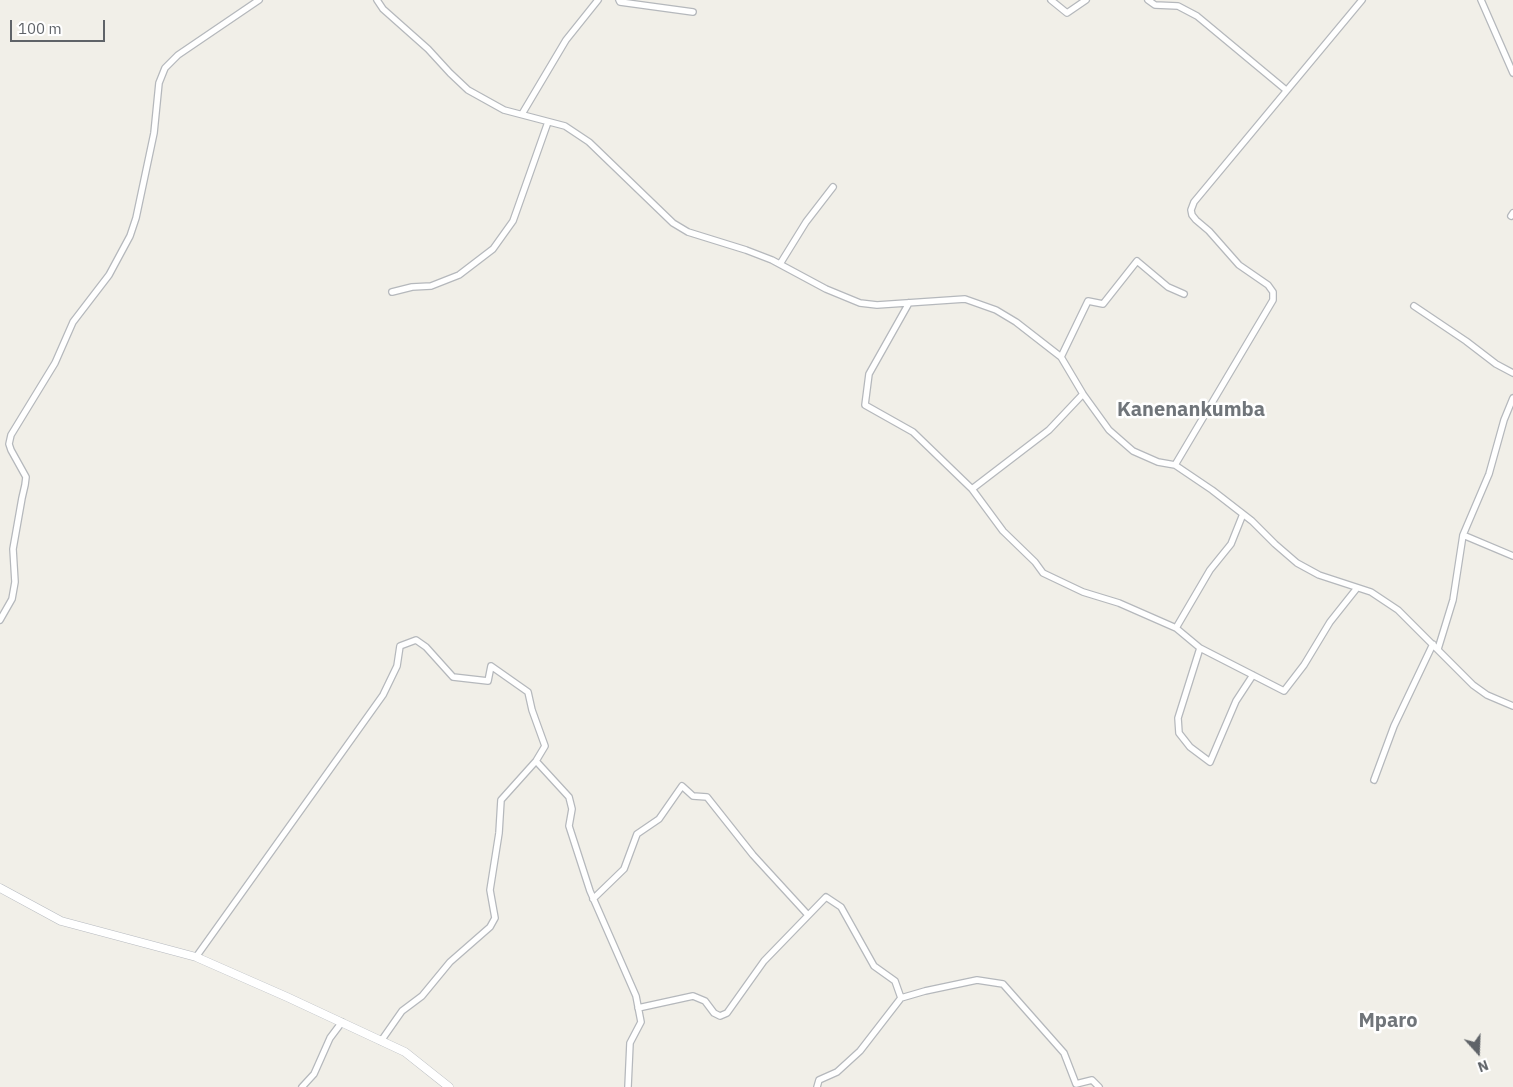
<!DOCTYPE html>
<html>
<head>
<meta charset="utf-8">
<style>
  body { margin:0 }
  #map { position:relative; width:1513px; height:1087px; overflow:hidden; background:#f1efe8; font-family:"IBM Plex Sans",sans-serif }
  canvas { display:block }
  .north { position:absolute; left:1453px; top:1027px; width:50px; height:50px; -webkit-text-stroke:4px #fff; paint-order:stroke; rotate:160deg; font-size:14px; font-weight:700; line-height:20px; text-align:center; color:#5f6368 }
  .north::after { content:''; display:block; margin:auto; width:18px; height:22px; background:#5f6368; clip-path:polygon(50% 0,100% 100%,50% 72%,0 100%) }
  .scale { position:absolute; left:10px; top:20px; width:95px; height:22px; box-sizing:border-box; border:2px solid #5f6368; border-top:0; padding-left:6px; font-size:15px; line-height:18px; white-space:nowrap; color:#5f6368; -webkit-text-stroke:4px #fff; paint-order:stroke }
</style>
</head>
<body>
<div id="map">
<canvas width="1513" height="1087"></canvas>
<div class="north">N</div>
<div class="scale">100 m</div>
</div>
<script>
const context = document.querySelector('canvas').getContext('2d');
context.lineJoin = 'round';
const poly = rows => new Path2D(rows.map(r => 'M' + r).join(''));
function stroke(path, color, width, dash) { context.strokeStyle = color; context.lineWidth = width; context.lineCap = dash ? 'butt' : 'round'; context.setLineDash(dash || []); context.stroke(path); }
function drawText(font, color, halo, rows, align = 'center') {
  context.font = font + ' "IBM Plex Sans",sans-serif'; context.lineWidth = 5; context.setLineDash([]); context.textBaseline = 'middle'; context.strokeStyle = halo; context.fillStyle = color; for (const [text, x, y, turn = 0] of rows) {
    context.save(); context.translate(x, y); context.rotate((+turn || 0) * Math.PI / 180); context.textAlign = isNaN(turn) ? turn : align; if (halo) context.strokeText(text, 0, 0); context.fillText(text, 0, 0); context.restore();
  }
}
const street = poly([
  [377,0,383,9,428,49,450,73,468,90,504,110,565,126,589,142,673,223,688,232,746,250,772,260,826,289,860,303,877,305,965,299,996,310,1016,322,1061,357,1083,394,1109,430,1133,451,1158,462,1175,465,1212,490,1252,521,1275,544,1297,563,1319,575,1371,592,1398,610,1473,685,1487,695,1513,706],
  [619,0,620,2,693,12],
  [1051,0,1067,13,1086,0],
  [1148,0,1155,5,1178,6,1197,16,1286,90],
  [1481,0,1513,73],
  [522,114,566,40,598,0],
  [1511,216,1513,213],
  [780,264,806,222,833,187],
  [392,292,412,287,431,286,459,275,493,249,513,221,548,122],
  [909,303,869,374,865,405,913,432,972,489],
  [1414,306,1466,341,1496,364,1513,373],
  [1061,357,1088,301,1103,304,1137,261,1168,287,1184,294],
  [1083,394,1049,430,972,489,1003,531,1035,562,1043,573,1083,592,1119,603,1176,628],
  [1175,465,1273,300,1273,292,1268,285,1239,265,1209,231,1196,220,1192,215,1191,210,1194,202,1362,0],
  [1243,514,1231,544,1210,570,1176,628,1200,648,1178,718,1179,733,1190,747,1210,762,1236,701,1253,675],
  [1463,535,1513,556],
  [0,620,12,599,15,582,13,549,22,498,25,485,26,477,11,450,9,444,11,435,55,363,73,322,109,275,130,236,136,218,154,133,159,83,165,68,178,55,259,0],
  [1200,648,1284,691,1304,665,1330,622,1357,588],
  [1438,649,1453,600,1463,535,1489,474,1504,420,1513,398],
  [536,761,569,797,572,809,569,826,590,891,636,996,641,1022,630,1043,628,1087],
  [1374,780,1394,726,1433,644],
  [593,899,624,869,637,834,659,819,682,786,693,796,707,797,753,855,808,915],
  [196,957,383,695,397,666,400,646,416,640,426,647,453,677,488,681,491,666,528,692,532,710,545,746,536,761,501,800,499,833,490,890,495,918,490,927,450,962,422,996,402,1011,381,1041],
  [638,1008,693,996,705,1001,714,1013,720,1016,727,1013,764,961,826,897,841,907,874,966,895,981,901,998],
  [302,1087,314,1074,330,1038,342,1022],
  [817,1087,819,1080,837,1072,860,1051,901,998,925,991,977,980,1003,984,1064,1053,1076,1084,1092,1080,1099,1087]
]);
const secondary = poly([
  [0,888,61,921,196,957,287,997,405,1052,449,1087]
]);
stroke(street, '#b5b8bc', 8);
stroke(secondary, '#b6babf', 9);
stroke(street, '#fff', 5.5);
stroke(secondary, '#fff', 8);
drawText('bold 20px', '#70757a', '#fff', [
  ["Kanenankumba",1191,410],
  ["Mparo",1388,1021]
]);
</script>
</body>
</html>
